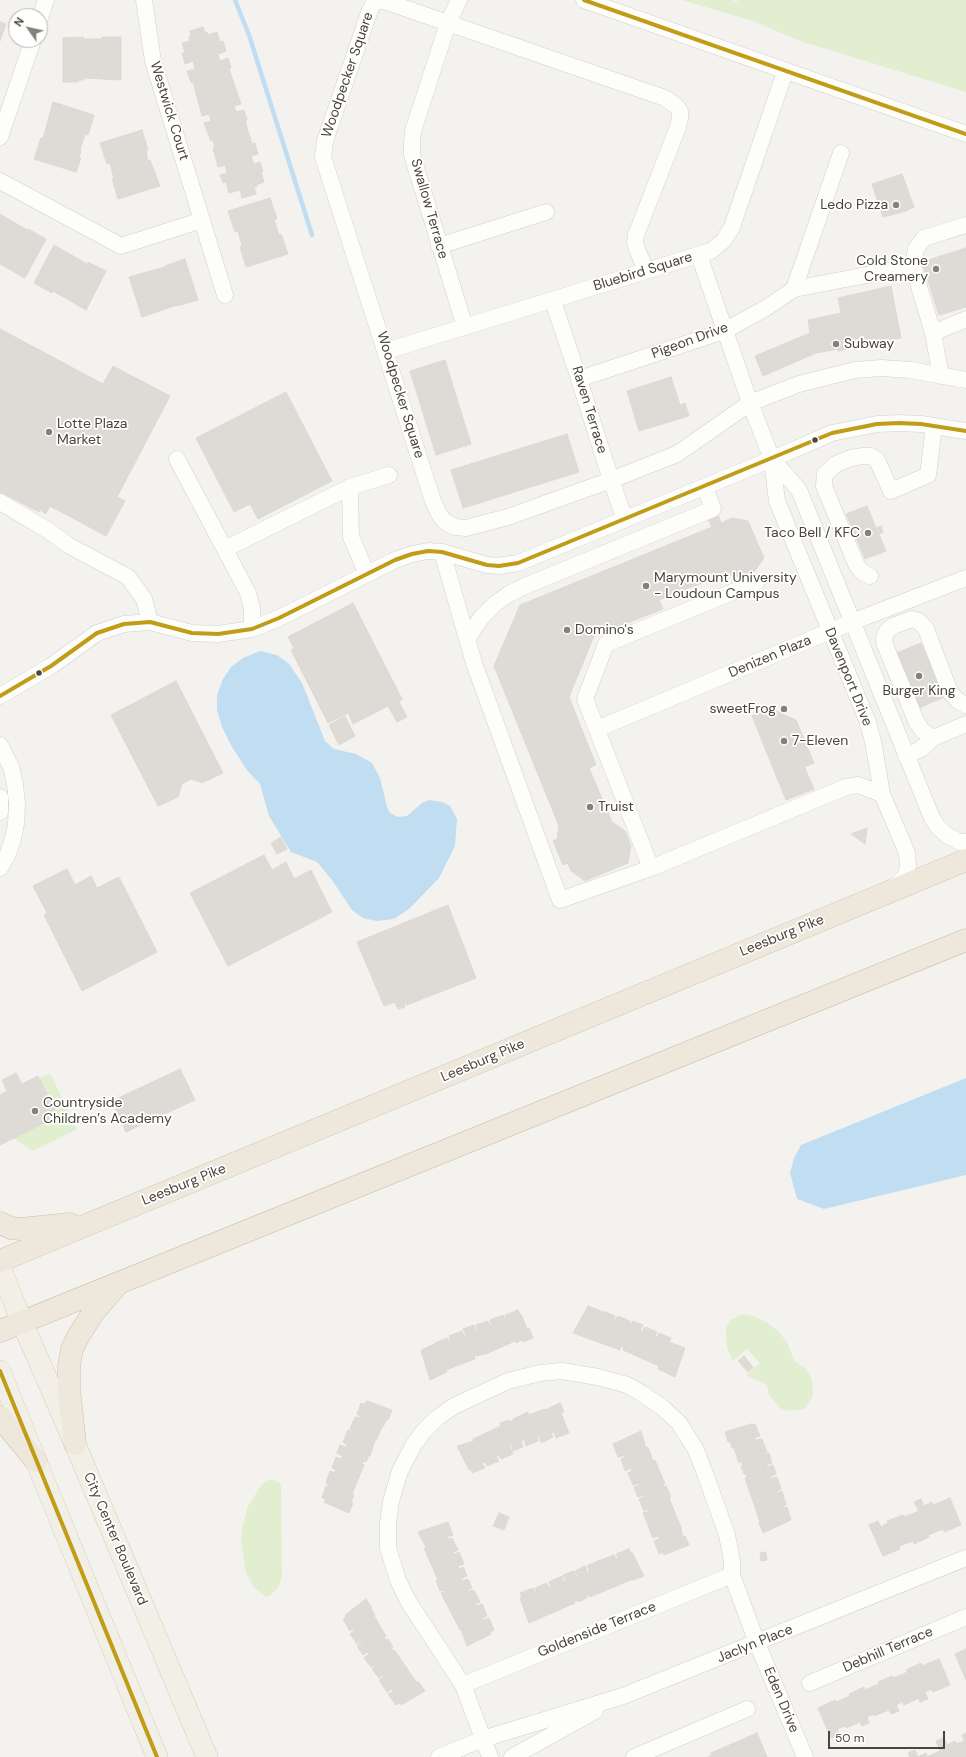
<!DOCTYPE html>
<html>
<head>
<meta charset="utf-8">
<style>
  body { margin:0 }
  #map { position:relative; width:966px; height:1757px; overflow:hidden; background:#f4f2ee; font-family:"DM Sans",sans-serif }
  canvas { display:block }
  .north { position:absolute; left:8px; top:8px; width:40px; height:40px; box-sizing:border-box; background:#fff; border:1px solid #b7b4b0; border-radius:50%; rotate:304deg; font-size:11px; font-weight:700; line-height:16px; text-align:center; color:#4b4439 }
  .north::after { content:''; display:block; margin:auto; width:14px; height:18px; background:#868178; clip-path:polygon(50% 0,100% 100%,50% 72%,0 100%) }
  .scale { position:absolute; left:828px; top:1731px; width:117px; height:18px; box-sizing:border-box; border:2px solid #4b4439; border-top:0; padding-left:5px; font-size:12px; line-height:14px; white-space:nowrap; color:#4b4439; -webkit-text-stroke:3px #fff; paint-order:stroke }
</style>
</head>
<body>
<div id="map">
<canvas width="966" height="1757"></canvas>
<div class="north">N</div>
<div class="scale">50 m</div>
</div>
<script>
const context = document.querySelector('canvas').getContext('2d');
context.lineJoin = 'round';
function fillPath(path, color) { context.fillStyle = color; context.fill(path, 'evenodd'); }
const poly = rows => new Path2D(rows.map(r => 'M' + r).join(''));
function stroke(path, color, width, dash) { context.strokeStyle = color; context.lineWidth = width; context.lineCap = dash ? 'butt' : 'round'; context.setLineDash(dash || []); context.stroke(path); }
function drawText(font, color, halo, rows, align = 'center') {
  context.font = font + ' "DM Sans",sans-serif'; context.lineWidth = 3.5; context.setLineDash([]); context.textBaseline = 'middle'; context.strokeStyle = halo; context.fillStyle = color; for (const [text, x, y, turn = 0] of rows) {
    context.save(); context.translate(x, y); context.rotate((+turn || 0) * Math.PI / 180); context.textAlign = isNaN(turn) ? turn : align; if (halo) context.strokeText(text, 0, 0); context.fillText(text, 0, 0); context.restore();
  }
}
fillPath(poly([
  [682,0,732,0,740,3,736,0,966,0,966,92,800,41,753,21],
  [50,1073,77,1129,33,1151,13,1138,58,1116,39,1079],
  [743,1314,754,1316,766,1322,779,1332,788,1344,794,1361,805,1368,810,1375,812,1380,813,1396,804,1409,789,1411,781,1409,769,1395,767,1385,746,1375,760,1363,747,1349,733,1361,728,1350,726,1341,726,1327,730,1320],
  [272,1479,280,1483,281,1486,282,1575,279,1587,270,1595,266,1597,254,1588,246,1573,241,1540,242,1528,248,1506,260,1487,266,1481]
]), '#e1eecf');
fillPath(poly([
  [260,651,277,655,289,664,302,683,325,741,334,749,356,754,372,763,380,778,387,807,390,813,398,817,407,816,422,803,429,800,442,802,450,806,457,819,455,846,439,878,410,908,394,919,376,921,363,918,352,910,332,880,317,862,291,852,269,816,260,784,247,770,232,747,222,727,217,710,217,695,223,679,231,667,243,658],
  [966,1078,966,1175,824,1209,797,1199,790,1173,794,1158,801,1145]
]), '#c0ddf1');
stroke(poly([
  [235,0,249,35,312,235]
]), '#c0ddf1', 4.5);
const building = poly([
  [0,22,6,24,0,41,0,22],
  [203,27,205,33,207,32,208,35,217,32,220,42,223,41,226,51,218,54,220,61,228,58,231,68,229,69,241,104,234,106,236,112,244,110,247,120,245,121,252,144,255,143,258,154,251,156,254,164,260,162,263,172,261,172,264,182,256,185,257,187,254,187,256,194,242,198,240,190,229,193,226,182,223,183,220,175,227,173,225,165,218,167,213,148,215,147,213,140,211,141,204,123,211,121,209,114,202,116,193,82,191,82,187,71,195,69,193,61,185,64,182,53,185,53,182,43,190,41,189,37,191,36,190,31,203,27],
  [83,37,84,39,102,39,102,37,121,37,121,80,84,78,84,80,78,80,78,82,63,82,63,38,83,37],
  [53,102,94,115,88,135,85,134,80,150,81,151,79,157,81,158,76,172,34,159,41,138,43,139,53,102],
  [142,130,148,150,146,151,148,161,150,160,160,186,118,199,112,179,114,179,110,163,107,164,100,143,142,130],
  [902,174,914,207,906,211,883,217,872,184,902,174],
  [270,198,277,219,274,219,279,235,281,234,288,254,246,267,240,247,242,246,238,231,235,232,228,211,270,198],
  [0,214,27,230,28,229,46,239,25,278,0,264,0,214],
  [54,245,87,264,88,262,106,271,86,310,53,291,52,293,34,283,54,245],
  [966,248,966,307,939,315,922,262,966,248],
  [185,259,198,300,177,306,177,305,142,317,129,277,165,267,165,266,185,259],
  [891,286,901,338,838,351,838,349,816,353,763,376,755,356,810,333,808,320,841,313,838,298,891,286],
  [0,329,103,384,113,366,170,396,117,497,125,501,106,536,50,506,46,514,40,510,39,512,0,492,0,329],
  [445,360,471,444,436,455,410,371,445,360],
  [671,377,680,405,685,403,689,416,639,431,627,391,671,377],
  [286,392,332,481,258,519,250,504,234,512,196,438,286,392],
  [567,434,579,472,463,508,451,470,567,434],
  [867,506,876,528,881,526,883,532,879,534,886,551,865,559,846,514,867,506],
  [718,515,721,523,732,518,748,521,764,558,754,572,739,577,724,574,659,600,663,609,594,636,569,697,596,765,589,768,612,822,625,831,631,845,628,863,585,881,571,871,568,863,563,865,553,841,557,839,559,826,494,666,520,605,712,527,708,519,718,515],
  [353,603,402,699,399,702,407,717,397,722,388,706,353,724,348,713,328,723,291,650,294,648,288,637,353,603],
  [921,643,944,697,917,709,894,654,921,643],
  [176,681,223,773,202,783,191,779,182,784,178,797,158,806,111,715,176,681],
  [771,709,796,720,814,763,777,778,752,716,771,709],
  [345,716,355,736,339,745,329,725,345,716],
  [804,766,814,789,786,800,777,778,804,766],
  [867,828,865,844,851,834,867,828],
  [281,837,287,849,277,854,271,843,281,837],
  [264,855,272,870,286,862,294,879,311,870,332,912,228,966,190,893,264,855],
  [67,869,75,885,91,876,97,888,119,877,157,952,82,991,44,915,47,913,33,886,67,869],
  [448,905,476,978,407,1005,406,1003,404,1004,405,1007,398,1009,395,1002,384,1006,357,942,448,905],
  [180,1069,195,1100,126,1132,112,1101,180,1069],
  [16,1073,22,1084,38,1076,58,1116,0,1145,0,1095,7,1091,2,1080,16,1073],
  [588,1306,601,1311,601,1315,603,1311,615,1316,613,1322,618,1316,630,1321,629,1327,633,1321,643,1325,640,1331,642,1332,645,1327,657,1332,655,1336,657,1337,659,1333,671,1338,669,1342,685,1348,675,1377,658,1369,659,1366,623,1350,624,1348,621,1346,620,1350,573,1333,588,1306],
  [518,1310,520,1315,521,1314,527,1329,529,1328,533,1338,523,1342,522,1340,516,1343,515,1341,486,1354,474,1356,475,1359,446,1370,447,1372,430,1380,421,1350,435,1344,437,1349,435,1343,447,1338,449,1342,450,1341,449,1336,462,1331,464,1336,466,1335,463,1329,474,1325,476,1331,478,1331,476,1325,488,1321,490,1325,492,1325,490,1320,503,1315,505,1320,506,1319,505,1315,518,1310],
  [744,1356,753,1367,748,1372,738,1361,744,1356],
  [367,1401,392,1410,388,1420,387,1419,383,1427,382,1427,376,1441,375,1440,370,1456,369,1455,366,1462,364,1461,362,1464,364,1465,352,1494,354,1495,351,1502,353,1503,349,1513,324,1502,326,1499,322,1498,326,1486,332,1487,326,1483,330,1471,336,1473,335,1472,336,1470,332,1468,336,1457,341,1459,343,1456,337,1453,340,1445,346,1447,347,1445,348,1446,343,1442,348,1430,352,1432,352,1430,350,1429,355,1417,362,1418,357,1414,361,1403,365,1404,367,1401],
  [560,1403,564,1412,561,1413,569,1433,556,1438,554,1432,551,1433,553,1437,541,1443,539,1436,537,1437,538,1441,526,1446,524,1439,521,1441,523,1447,513,1451,511,1444,509,1445,513,1454,501,1459,499,1455,496,1456,499,1461,487,1466,485,1462,482,1463,485,1468,472,1473,471,1469,469,1470,457,1446,474,1441,473,1439,501,1426,500,1423,509,1420,510,1422,513,1421,513,1419,528,1412,529,1415,544,1409,545,1410,560,1403],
  [751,1424,751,1425,755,1424,760,1436,754,1438,755,1440,762,1439,767,1452,762,1454,762,1455,769,1453,772,1463,766,1465,767,1467,773,1465,776,1474,770,1477,771,1479,777,1477,781,1489,777,1491,778,1493,782,1491,786,1505,782,1506,783,1508,787,1507,791,1520,763,1533,759,1523,760,1522,745,1478,747,1477,746,1474,744,1474,741,1466,743,1465,742,1461,739,1463,734,1448,732,1448,730,1441,728,1442,725,1432,751,1424],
  [641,1431,646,1448,648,1447,653,1461,655,1460,665,1484,663,1484,664,1487,666,1486,671,1497,669,1498,682,1530,681,1530,683,1537,685,1536,689,1545,664,1555,663,1552,659,1554,654,1541,659,1539,658,1536,653,1538,648,1526,652,1524,652,1523,648,1525,643,1513,649,1511,648,1509,644,1511,639,1499,644,1497,644,1495,638,1497,634,1487,639,1485,639,1483,633,1485,628,1473,632,1471,631,1468,625,1471,621,1459,625,1457,624,1455,618,1457,613,1444,641,1431],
  [950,1498,961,1525,944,1532,943,1529,928,1535,929,1537,914,1544,913,1541,899,1546,900,1549,883,1556,869,1525,878,1521,881,1527,888,1523,887,1521,903,1515,904,1517,919,1511,914,1502,921,1499,924,1506,932,1502,933,1505,950,1498],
  [499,1513,509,1517,504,1530,493,1526,499,1513],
  [448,1522,453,1535,447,1537,448,1539,452,1538,458,1550,452,1552,455,1554,459,1552,464,1564,458,1566,459,1569,463,1567,467,1576,461,1579,463,1581,468,1579,472,1588,467,1591,467,1592,474,1590,480,1602,475,1604,476,1606,482,1604,487,1616,482,1618,483,1620,489,1618,494,1630,490,1632,491,1634,467,1646,461,1629,460,1630,442,1595,441,1593,444,1592,442,1590,440,1591,436,1581,438,1580,424,1548,426,1547,418,1532,448,1522],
  [629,1549,630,1553,632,1552,644,1576,633,1580,633,1579,590,1597,589,1595,586,1596,587,1598,578,1602,577,1600,574,1601,575,1603,529,1623,520,1598,522,1598,520,1593,533,1588,535,1593,536,1592,535,1588,547,1583,549,1588,551,1586,549,1582,562,1576,564,1582,566,1581,563,1575,574,1571,576,1577,578,1577,575,1571,585,1566,587,1572,590,1572,587,1566,600,1560,603,1564,601,1560,614,1555,616,1559,618,1558,616,1554,629,1549],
  [766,1552,767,1560,761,1561,760,1553,766,1552],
  [366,1599,372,1608,371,1609,375,1615,374,1616,386,1636,384,1638,386,1640,388,1639,393,1647,391,1649,395,1651,417,1683,418,1681,425,1691,401,1705,400,1703,396,1705,388,1694,394,1691,392,1689,387,1692,379,1680,384,1677,383,1675,379,1678,372,1669,375,1666,374,1665,371,1667,364,1658,369,1654,367,1652,363,1655,357,1646,363,1641,362,1640,357,1644,350,1634,354,1631,352,1629,350,1631,343,1619,346,1617,345,1615,366,1599],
  [966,1649,966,1680,955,1654,966,1649],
  [939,1659,950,1685,933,1692,932,1689,925,1692,928,1699,920,1702,919,1698,904,1705,902,1702,896,1705,899,1711,891,1714,889,1710,874,1716,873,1714,867,1717,869,1723,862,1726,860,1722,846,1728,845,1726,837,1729,840,1735,831,1738,818,1708,835,1700,836,1702,850,1696,849,1694,864,1687,865,1690,879,1684,878,1682,892,1676,893,1678,908,1672,906,1670,921,1663,922,1666,939,1659],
  [757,1733,767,1757,708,1757,712,1755,711,1753,757,1733],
  [966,1733,966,1757,910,1757,908,1753,915,1750,918,1757,926,1753,927,1757,940,1751,936,1741,944,1738,947,1745,955,1741,956,1744,964,1741,962,1735,966,1733]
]);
fillPath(building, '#dedbd6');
stroke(building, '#dcd9d4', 1);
const minor = poly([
  [144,0,153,61,225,295],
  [459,0,448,23,413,131,412,144,412,155,465,327],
  [584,0,966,134],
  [40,18,46,0],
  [0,137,33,40],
  [0,181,121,246,202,220],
  [439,246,546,212],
  [699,255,750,403,772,459,777,501,867,720,873,741,882,794,907,853,908,866,905,877,892,889],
  [646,271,637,249,635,242,636,235,678,127,680,118,680,111,676,106,665,98,384,1,378,1,373,4,370,10,325,141,323,157,433,501,439,514,445,522,455,527,466,528,508,517,611,480,677,454,750,403,799,384,855,370,882,368,910,370,966,380],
  [794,289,913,266],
  [553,301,579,379,611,480,625,520],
  [933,333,966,319],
  [386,351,711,251,724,240,732,227,785,72],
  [941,376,933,333,913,266,916,249,924,238,966,225],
  [579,379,724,331,766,308,794,289,841,153],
  [177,459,248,593,252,608,252,629],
  [772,459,799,490,932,818,938,827,948,836,960,842,966,842],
  [350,487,351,537,367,574],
  [0,502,49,531,68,545,128,577,144,599,150,622],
  [225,549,350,487,389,475],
  [442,552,474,663,560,900,651,868,846,787,858,785,882,794],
  [870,576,862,572,856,564,824,486,825,474,836,464,851,458,863,456,871,456,877,460,891,491,928,475,934,426],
  [467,639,481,618,496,603,509,594,525,586,713,509,705,487],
  [0,696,51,666,97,633,124,624,150,622,192,633,218,634,252,629,279,618,395,560,412,554,428,551,442,552,487,565,499,566,518,563,772,459,832,433,877,424,899,423,921,424,966,431],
  [597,729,852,622,966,578],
  [933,738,923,731,917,723,885,645,884,638,887,631,893,626,912,619,919,621,926,629,950,692,958,701,966,705],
  [0,745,11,767,15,784,17,804,16,824,13,839,7,856,0,868],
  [906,756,921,749,933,738,966,724],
  [0,797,0,812],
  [651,868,585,699,606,644,757,582],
  [810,1683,966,1617],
  [463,1685,732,1575],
  [439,1757,483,1739,623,1696,966,1558],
  [490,1757,463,1685,408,1601,398,1580,388,1548,388,1523,391,1501,400,1471,414,1444,424,1431,437,1418,454,1406,508,1381,540,1373,562,1371,598,1377,627,1385,641,1393,662,1407,679,1423,696,1450,706,1476,727,1535,732,1561,732,1575,757,1643,805,1757],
  [512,1757,595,1711],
  [634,1757,747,1709]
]);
const major = poly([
  [0,1267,22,1322,75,1444,207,1757],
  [0,1371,36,1461,157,1757]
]);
const highway = poly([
  [0,1223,11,1228,21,1229,70,1224],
  [0,1261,966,860],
  [0,1331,966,940],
  [0,1417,36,1461],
  [75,1444,69,1389,69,1366,72,1349,79,1335,93,1313,116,1286]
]);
stroke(minor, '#d2d0cb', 17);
stroke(major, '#d6cebb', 22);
stroke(highway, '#ccbfa9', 23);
stroke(minor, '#fdfdfc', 16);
stroke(major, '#f2efe6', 21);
stroke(highway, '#ede8db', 22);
stroke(poly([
  [584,0,966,134],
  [0,696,51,666,97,633,124,624,150,622,192,633,218,634,252,629,279,618,395,560,412,554,428,551,442,552,487,565,499,566,518,563,832,433,877,424,899,423,921,424,966,431],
  [0,1371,157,1757]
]), '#c19c17', 4);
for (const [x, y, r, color] of [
  [896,205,4,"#868178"],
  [936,269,4,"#868178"],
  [836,344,4,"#868178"],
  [49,432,4,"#868178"],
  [815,440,3.5,"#4b4439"],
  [868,533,4,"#868178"],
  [646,586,4,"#868178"],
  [567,630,4,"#868178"],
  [39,673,3.5,"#4b4439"],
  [919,676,4,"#868178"],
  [784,709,4,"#868178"],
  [784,741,4,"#868178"],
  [590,807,4,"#868178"],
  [35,1111,4,"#868178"]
]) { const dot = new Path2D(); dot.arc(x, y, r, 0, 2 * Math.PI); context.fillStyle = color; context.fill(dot); stroke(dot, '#fff', 1.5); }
drawText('14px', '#4b4439', '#fff', [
  ["Woodpecker Square",348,75,-71],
  ["Westwick Court",169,111,73],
  ["Swallow Terrace",429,209,74],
  ["Bluebird Square",643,272,-17],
  ["Pigeon Drive",690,341,-20],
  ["Woodpecker Square",400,395,73],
  ["Raven Terrace",589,410,73],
  ["Denizen Plaza",770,657,-23],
  ["Davenport Drive",848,677,68],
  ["Leesburg Pike",782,936,-22],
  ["Leesburg Pike",483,1061,-23],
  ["Leesburg Pike",184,1185,-22],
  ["City Center Boulevard",115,1539,67],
  ["Goldenside Terrace",597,1630,-22],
  ["Jaclyn Place",755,1644,-22],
  ["Debhill Terrace",888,1650,-23],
  ["Eden Drive",781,1700,67]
]);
drawText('14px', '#4b4439', '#fff', [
  ["Ledo Pizza",888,205,"right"],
  ["Cold Stone",928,261,"right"],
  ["Creamery",928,277,"right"],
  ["Subway",844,344],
  ["Lotte Plaza",57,424],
  ["Market",57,440],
  ["Taco Bell / KFC",860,533,"right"],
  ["Marymount University",654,578],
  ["- Loudoun Campus",654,594],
  ["Domino's",575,630],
  ["Burger King",919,691,"center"],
  ["sweetFrog",776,709,"right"],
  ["7-Eleven",792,741],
  ["Truist",598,807],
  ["Countryside",43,1103],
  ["Children’s Academy",43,1119]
], 'left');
</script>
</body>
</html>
